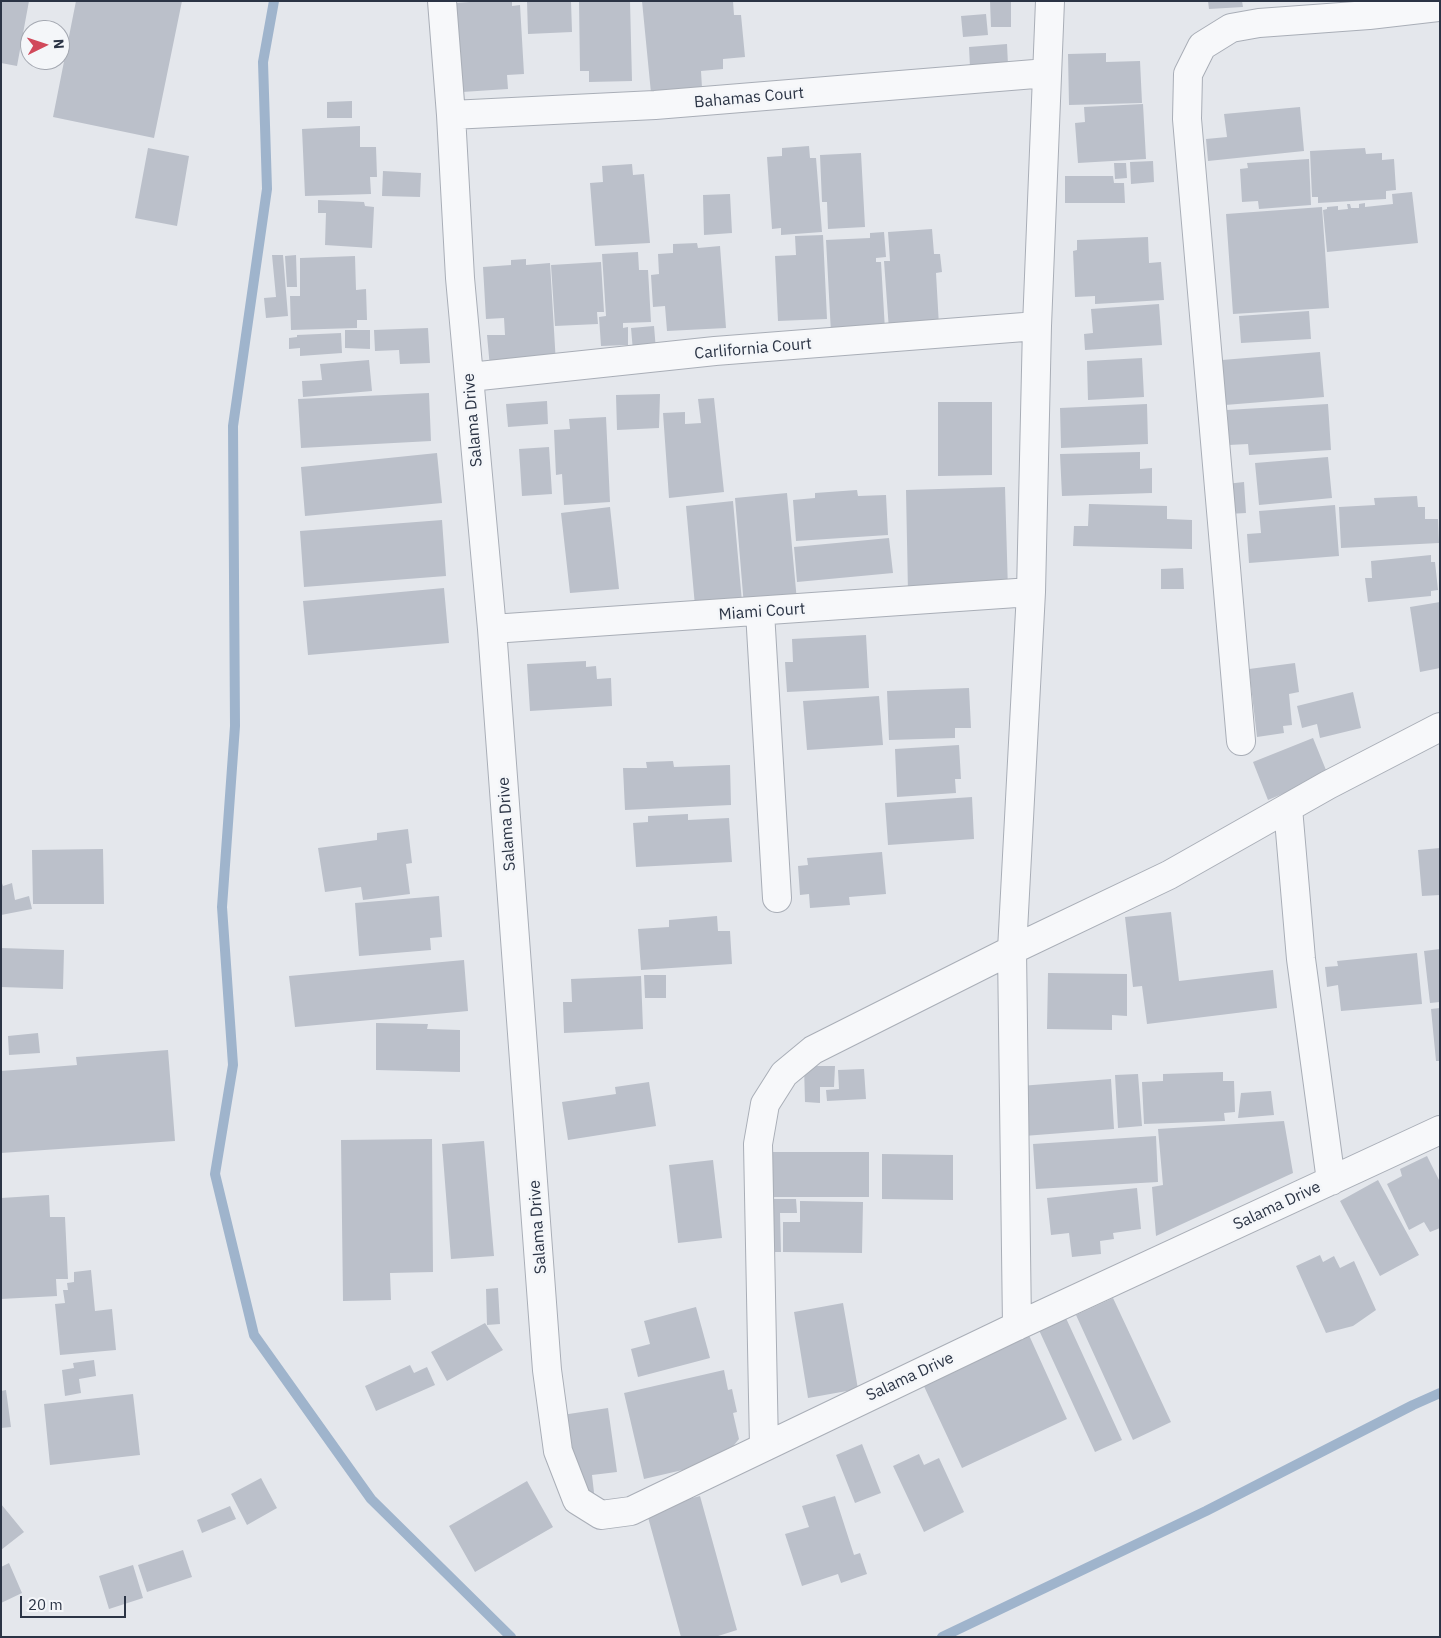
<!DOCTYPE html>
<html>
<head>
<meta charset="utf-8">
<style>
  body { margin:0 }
  #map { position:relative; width:1441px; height:1638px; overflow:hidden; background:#e4e7ec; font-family:"IBM Plex Sans",sans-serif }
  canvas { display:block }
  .frame { position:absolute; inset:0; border:2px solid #2b3445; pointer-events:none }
  .north { position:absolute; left:20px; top:20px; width:50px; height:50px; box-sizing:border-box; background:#f4f6f9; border:1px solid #a4a8b1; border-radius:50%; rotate:86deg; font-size:14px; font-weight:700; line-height:20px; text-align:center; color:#2b3445 }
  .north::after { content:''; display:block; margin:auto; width:18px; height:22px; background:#d1495b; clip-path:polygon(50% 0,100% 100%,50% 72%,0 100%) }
  .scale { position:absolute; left:20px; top:1596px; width:106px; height:22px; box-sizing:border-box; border:2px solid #2b3445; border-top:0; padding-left:6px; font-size:15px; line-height:18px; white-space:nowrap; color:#2b3445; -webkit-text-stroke:4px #f4f6f9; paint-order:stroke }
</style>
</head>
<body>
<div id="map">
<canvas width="1441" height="1638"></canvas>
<div class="frame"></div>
<div class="north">N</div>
<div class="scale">20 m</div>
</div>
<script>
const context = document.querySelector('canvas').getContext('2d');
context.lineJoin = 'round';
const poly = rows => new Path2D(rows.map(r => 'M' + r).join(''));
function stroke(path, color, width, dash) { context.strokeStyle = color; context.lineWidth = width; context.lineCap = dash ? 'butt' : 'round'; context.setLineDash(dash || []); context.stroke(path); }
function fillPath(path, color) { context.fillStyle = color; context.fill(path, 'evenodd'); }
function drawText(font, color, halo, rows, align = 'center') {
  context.font = font + ' "IBM Plex Sans",sans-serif'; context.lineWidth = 5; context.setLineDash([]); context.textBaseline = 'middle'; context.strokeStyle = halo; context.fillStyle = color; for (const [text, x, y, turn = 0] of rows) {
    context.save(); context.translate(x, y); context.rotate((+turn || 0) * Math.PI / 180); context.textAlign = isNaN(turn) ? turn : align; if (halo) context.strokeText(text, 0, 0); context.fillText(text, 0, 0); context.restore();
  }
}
stroke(poly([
  [274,1,263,62,267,189,233,426,235,726,222,907,233,1065,215,1174,254,1335,371,1499,511,1637],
  [942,1637,1206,1511,1413,1405,1440,1393]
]), '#9fb4cc', 10);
fillPath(poly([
  [1,1,29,1,17,66,1,63],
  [76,1,182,1,154,138,53,117],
  [483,1,512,1,512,6,520,5,524,74,507,75,508,89,462,92,456,3],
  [527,1,571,1,572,32,528,34],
  [579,1,630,1,632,81,589,82,589,71,580,71],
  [642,1,733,1,734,15,741,15,745,57,723,59,723,69,701,71,702,88,651,93],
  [990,1,1011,1,1011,27,991,27],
  [1208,1,1242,1,1243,7,1209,9],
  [986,14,988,35,963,37,961,16],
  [1007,44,1008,65,970,67,969,47],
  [1106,53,1106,62,1140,61,1142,103,1069,105,1068,54],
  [352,101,352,118,327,118,327,102],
  [1143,104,1146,159,1078,163,1075,123,1085,122,1084,107],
  [1300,107,1304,151,1208,161,1206,139,1227,137,1224,114],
  [360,126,360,147,376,147,377,177,370,177,371,194,305,196,302,129],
  [809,146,810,158,816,158,822,232,781,235,781,228,772,229,767,157,782,156,782,148],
  [148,148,189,156,177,226,135,218],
  [1365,148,1366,154,1382,153,1382,160,1394,159,1396,190,1386,191,1386,199,1318,203,1318,197,1312,197,1310,151],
  [861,153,865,227,828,229,827,202,822,202,820,155],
  [1309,159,1311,205,1259,209,1258,201,1242,202,1240,169,1248,168,1247,163],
  [1153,161,1154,182,1131,184,1130,162],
  [1114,163,1126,163,1127,178,1115,179],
  [632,164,633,175,644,174,650,243,595,246,590,183,603,182,602,166],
  [383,171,421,173,420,197,382,196],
  [1065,176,1113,176,1114,183,1124,183,1125,203,1065,203],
  [1412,192,1418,243,1327,252,1323,210,1327,209,1327,207,1338,206,1338,210,1348,209,1347,204,1350,204,1351,208,1359,208,1359,204,1365,203,1365,207,1393,204,1392,194],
  [730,194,732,233,704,235,703,195],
  [318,200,364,202,365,206,374,207,372,248,325,245,326,213,318,213],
  [1322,207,1329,308,1233,314,1226,214],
  [932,229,934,254,940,254,942,272,936,273,939,326,889,330,884,261,890,261,888,232],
  [884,232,886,257,876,258,876,262,881,262,885,330,831,333,826,240,870,238,870,233],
  [823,235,827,319,778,321,775,256,796,255,795,236],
  [1148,237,1149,263,1161,262,1164,300,1095,304,1095,296,1075,297,1073,251,1077,250,1077,240],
  [697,243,698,248,720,246,726,328,667,331,665,306,653,307,651,275,659,274,658,254,673,253,673,244],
  [638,252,639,270,648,270,651,322,623,323,623,328,628,327,628,345,601,346,599,317,606,316,602,254],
  [272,255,283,255,288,316,266,318,264,298,276,297],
  [296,255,297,287,287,287,285,256],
  [355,256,356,290,366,289,367,320,357,320,357,328,291,330,290,296,300,296,300,258],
  [526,259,526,265,550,263,556,364,490,368,487,335,505,335,504,318,486,319,483,267,511,265,511,260],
  [601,262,604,312,597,312,598,324,555,326,551,265],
  [1159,304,1162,345,1085,350,1084,334,1093,333,1091,309],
  [1309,311,1311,339,1241,343,1239,316],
  [654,326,656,350,633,351,631,328],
  [428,328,430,363,400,364,399,350,375,351,374,330],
  [345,330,370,330,370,349,345,348],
  [341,333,342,353,300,356,300,348,289,349,289,338,297,337,297,335],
  [1320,352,1324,397,1225,405,1222,360],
  [1142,358,1144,397,1088,400,1087,361],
  [369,360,372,391,303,397,302,381,322,380,320,364],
  [429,393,431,441,301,448,298,399],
  [660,394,659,428,617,430,616,395],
  [714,398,724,492,669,498,663,413,685,412,685,424,701,423,698,399],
  [547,401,548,424,508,427,506,404],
  [938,402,992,402,992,475,938,476],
  [1147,404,1148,444,1061,448,1060,408],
  [1328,404,1331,450,1249,455,1248,444,1229,445,1227,410],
  [606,417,610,502,564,505,562,474,556,475,554,430,570,429,569,419],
  [549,447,552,494,522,496,519,449],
  [1140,452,1140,469,1152,468,1152,493,1062,496,1060,454],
  [437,453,442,503,305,516,301,467],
  [1328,457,1332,498,1259,505,1255,463],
  [1244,482,1246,513,1228,514,1226,484],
  [1005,487,1008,591,908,593,906,490],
  [857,490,858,496,886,495,888,535,796,541,793,500,815,498,815,493],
  [787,493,797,601,744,606,735,498],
  [1417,496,1418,507,1425,507,1425,519,1438,519,1439,543,1341,548,1339,507,1375,505,1374,498],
  [733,501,742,602,695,606,686,506],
  [1089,504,1167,506,1167,519,1192,520,1192,549,1073,546,1074,526,1088,526],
  [1335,505,1339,556,1249,563,1247,534,1261,533,1259,511],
  [610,507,619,589,570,593,561,513],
  [442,520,446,576,304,587,300,531],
  [889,538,893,573,797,582,794,547],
  [1431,555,1431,562,1435,562,1438,590,1431,591,1431,596,1368,602,1365,578,1372,578,1371,561],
  [1183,568,1184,589,1161,589,1161,569],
  [444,588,449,643,308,655,303,601],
  [1440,602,1440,668,1420,672,1410,607],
  [866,635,869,688,787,692,785,662,793,662,792,639],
  [586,661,586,667,596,666,597,679,611,678,612,706,530,711,527,664],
  [1295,663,1299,692,1289,694,1292,725,1283,726,1284,733,1257,737,1249,669],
  [969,688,971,728,955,728,955,738,889,740,887,691],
  [1353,692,1361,728,1320,738,1317,724,1302,728,1297,706],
  [879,696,883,745,807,750,803,701],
  [1313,738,1328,775,1268,800,1253,762],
  [959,745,961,779,955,779,956,793,897,797,895,749],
  [673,761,674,767,730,765,731,805,625,810,623,768,647,768,646,762],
  [972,797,974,839,888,845,885,803],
  [688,814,688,820,729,818,732,862,636,867,633,823,648,822,648,816],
  [408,829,412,863,406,864,410,894,363,900,361,887,325,892,318,848,377,840,377,833],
  [1440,848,1440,895,1422,896,1418,850],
  [103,849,104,904,33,904,32,850],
  [882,852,886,894,849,897,850,905,810,908,809,894,800,895,798,866,808,865,807,858],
  [1,880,3,886,12,883,15,900,29,896,32,909,1,915],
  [439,896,442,937,430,938,431,950,359,956,355,903],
  [1171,912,1179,981,1273,970,1277,1008,1147,1024,1142,986,1133,987,1125,917],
  [717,916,718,931,730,931,732,964,641,970,638,929,669,927,669,920],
  [1,948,64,950,63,989,1,987],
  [1440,949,1440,1002,1430,1003,1424,951],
  [1417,953,1422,1004,1341,1011,1338,985,1327,987,1325,967,1338,966,1337,961],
  [464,960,468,1011,295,1027,289,976],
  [1048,973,1127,974,1127,1016,1112,1015,1112,1030,1047,1029],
  [644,975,666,975,666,998,645,998],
  [641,976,643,1029,564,1033,563,1002,572,1002,571,979],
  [1440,1008,1440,1061,1436,1061,1431,1009],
  [376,1023,428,1024,427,1029,460,1030,460,1072,376,1070],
  [38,1033,40,1053,9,1055,8,1036],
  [168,1050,175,1141,1,1153,1,1071,77,1065,76,1057],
  [804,1066,835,1066,834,1087,820,1087,820,1103,805,1102],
  [864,1069,866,1099,827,1101,826,1090,839,1089,838,1070],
  [1223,1072,1223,1081,1234,1081,1235,1112,1224,1113,1225,1121,1144,1124,1142,1082,1163,1081,1163,1074],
  [1138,1074,1142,1126,1118,1128,1115,1075],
  [1111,1079,1114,1129,1024,1136,1020,1086],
  [649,1082,656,1126,568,1140,562,1102,616,1094,615,1087],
  [1271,1091,1274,1115,1238,1118,1241,1093],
  [1284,1121,1293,1173,1156,1236,1152,1187,1163,1185,1158,1129],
  [1156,1136,1158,1182,1036,1189,1033,1144],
  [432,1139,433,1272,390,1273,391,1300,343,1301,341,1140],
  [484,1141,494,1256,451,1259,442,1144],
  [773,1152,869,1152,869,1197,773,1197],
  [882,1154,953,1155,953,1200,882,1199],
  [1427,1156,1440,1182,1440,1228,1430,1232,1424,1222,1409,1230,1387,1184,1402,1176,1400,1169],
  [713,1160,722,1238,678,1243,669,1165],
  [1378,1180,1419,1255,1380,1276,1340,1201],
  [1137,1188,1141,1229,1113,1233,1114,1239,1100,1241,1101,1254,1072,1257,1069,1233,1051,1235,1047,1198],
  [49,1195,50,1217,65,1217,68,1279,56,1279,57,1296,1,1299,1,1198],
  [770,1199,796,1199,797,1213,780,1213,781,1252,770,1252],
  [800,1201,863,1202,862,1253,783,1252,783,1222,800,1222],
  [1320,1255,1323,1262,1334,1256,1340,1268,1354,1261,1376,1310,1353,1326,1326,1333,1296,1266],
  [91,1270,95,1311,112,1309,116,1350,60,1355,55,1304,65,1303,63,1290,68,1290,67,1283,74,1282,74,1272],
  [498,1288,500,1324,487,1325,486,1289],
  [1113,1298,1171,1422,1133,1440,1076,1315],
  [843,1303,858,1389,808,1398,794,1312],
  [696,1307,710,1358,638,1377,631,1349,650,1344,644,1321],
  [1065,1316,1122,1440,1095,1452,1038,1328],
  [485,1323,503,1350,447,1381,431,1352],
  [1028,1333,1067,1419,962,1468,922,1382],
  [94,1360,96,1376,79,1379,81,1393,65,1396,62,1370,74,1368,73,1363],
  [410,1365,414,1373,427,1367,435,1385,376,1411,365,1386],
  [724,1370,728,1390,732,1389,737,1412,733,1413,739,1439,721,1461,644,1479,624,1393],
  [6,1390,11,1427,1,1428,1,1391],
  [133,1394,140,1455,50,1465,44,1404],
  [608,1408,617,1472,592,1475,595,1501,574,1504,562,1415],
  [862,1444,881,1493,855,1503,836,1455],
  [919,1454,924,1465,939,1458,964,1512,924,1532,893,1466],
  [261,1478,277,1508,247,1525,231,1494],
  [527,1481,553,1527,475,1572,449,1526],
  [700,1496,737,1630,715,1637,681,1637,646,1510],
  [835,1496,854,1555,860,1553,867,1574,841,1583,838,1574,802,1586,785,1534,809,1527,802,1506],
  [1,1504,24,1532,1,1550],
  [230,1506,236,1519,202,1533,197,1520],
  [183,1550,192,1577,147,1592,138,1565],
  [9,1563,22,1593,1,1603,1,1567],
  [133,1565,143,1598,109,1609,99,1576]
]), '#bbc0ca');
const street = poly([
  [442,1,451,115,460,278,492,629,547,1370,558,1451,577,1500,601,1515,631,1511,1017,1326,1440,1130],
  [451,115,655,105,1047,73],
  [470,377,715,351,1037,326],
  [760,612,777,898],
  [492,629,1031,592],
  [1241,741,1187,119,1188,74,1202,46,1231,28,1259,23,1369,15,1438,7],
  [1288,808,1301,959,1331,1181],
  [1017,1326,1012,950,1031,592,1037,326,1050,1],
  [764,1447,758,1144,765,1104,784,1074,813,1050,1012,950,1169,875,1328,785,1440,727]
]);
stroke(street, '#a9aeb7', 30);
stroke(street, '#f7f8fa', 28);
drawText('16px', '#2b3445', '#f4f6f9', [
  ["Bahamas Court",749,98,-5],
  ["Carlifornia Court",753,349,-5],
  ["Salama Drive",473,420,-95],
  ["Miami Court",762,612,-4],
  ["Salama Drive",507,824,-94],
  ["Salama Drive",1277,1206,-25],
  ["Salama Drive",538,1227,-94],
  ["Salama Drive",910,1377,-25]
]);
</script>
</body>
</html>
